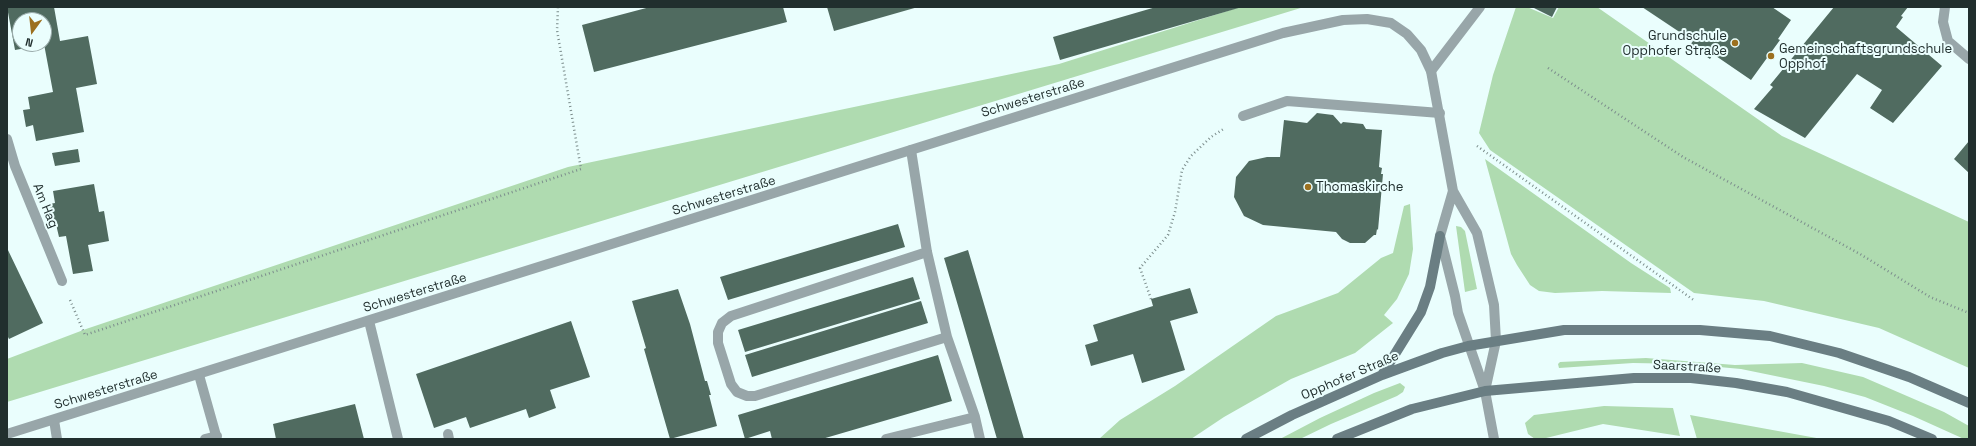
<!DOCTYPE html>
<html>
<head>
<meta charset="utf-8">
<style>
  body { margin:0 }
  #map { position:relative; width:1976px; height:446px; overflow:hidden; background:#eafefd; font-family:"Space Grotesk",sans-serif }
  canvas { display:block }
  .frame { position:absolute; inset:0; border:8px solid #212f2e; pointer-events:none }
  .north { position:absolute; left:12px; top:12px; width:40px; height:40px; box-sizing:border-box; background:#eafefd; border:1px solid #9aabaa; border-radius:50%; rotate:195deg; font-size:11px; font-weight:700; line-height:16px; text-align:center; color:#212f2e }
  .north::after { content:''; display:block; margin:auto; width:14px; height:18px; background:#9c701f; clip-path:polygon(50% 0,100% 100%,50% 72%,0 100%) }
</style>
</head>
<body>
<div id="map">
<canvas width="1976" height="446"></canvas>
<div class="frame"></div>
<div class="north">N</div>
</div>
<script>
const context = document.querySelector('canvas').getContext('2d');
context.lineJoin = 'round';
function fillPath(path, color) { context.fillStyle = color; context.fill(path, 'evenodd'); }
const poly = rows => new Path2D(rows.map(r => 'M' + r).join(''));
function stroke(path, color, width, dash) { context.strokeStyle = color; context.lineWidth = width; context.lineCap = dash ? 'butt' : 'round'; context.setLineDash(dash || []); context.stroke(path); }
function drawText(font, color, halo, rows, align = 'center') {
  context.font = font + ' "Space Grotesk",sans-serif'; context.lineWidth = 4; context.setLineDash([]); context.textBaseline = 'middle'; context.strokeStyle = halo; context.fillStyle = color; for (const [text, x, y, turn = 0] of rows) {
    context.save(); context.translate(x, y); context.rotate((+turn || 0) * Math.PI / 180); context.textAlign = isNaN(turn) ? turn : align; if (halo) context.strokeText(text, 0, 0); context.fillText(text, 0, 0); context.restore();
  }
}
fillPath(poly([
  [1240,7,1304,7,7,402,7,359,86,329,568,167,1059,64],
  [1516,7,1527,7,1553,18,1559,7,1597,7,1782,136,1969,222,1969,368,1879,328,1764,301,1694,293,1490,150,1479,133,1493,75],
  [1485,159,1631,263,1670,288,1671,293,1602,291,1555,293,1539,291,1530,285,1517,265,1511,254],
  [1410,204,1413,249,1409,274,1397,299,1384,315,1393,323,1355,353,1291,379,1224,417,1191,439,1099,439,1120,420,1175,386,1276,316,1338,293,1381,258,1393,253,1404,206],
  [1456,226,1461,227,1465,231,1477,289,1465,292],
  [1646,358,1735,365,1802,363,1863,377,1944,412,1969,426,1969,439,1964,439,1913,416,1865,397,1824,386,1741,369,1686,364,1633,363,1559,368,1558,364,1560,362],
  [1400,383,1405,387,1403,392,1397,396,1331,424,1300,439,1280,439,1320,418,1374,393],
  [1604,406,1673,408,1680,436,1603,424,1542,439,1535,439,1528,434,1525,423,1534,415],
  [1690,415,1822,439,1697,439]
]), '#afdbb0');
fillPath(poly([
  [7,7,54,7,60,41,88,36,97,84,76,88,84,132,36,141,33,125,26,127,23,110,30,109,28,97,53,92,44,44,44,20,20,20,20,44,43,45,15,50],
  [650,7,783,7,787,22,594,72,582,25],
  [827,7,918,7,834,31],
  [1156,7,1242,7,1060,60,1053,37],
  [1532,7,1557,7,1552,17],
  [1642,7,1772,7,1791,20,1778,39,1780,40,1751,80,1713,54,1710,59,1690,45,1693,41],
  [1834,7,1908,7,1901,16,1903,17,1896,27,1942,66,1893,123,1870,108,1882,90,1857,74,1805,138,1754,109,1773,87,1770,85],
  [1317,113,1333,115,1341,124,1343,122,1363,124,1366,129,1382,130,1379,167,1382,168,1381,174,1383,174,1378,230,1377,229,1376,235,1374,235,1365,243,1350,243,1342,239,1336,232,1263,225,1244,216,1234,197,1236,177,1249,161,1267,157,1280,157,1284,120,1307,123],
  [1969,141,1969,173,1954,159],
  [78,149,80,162,55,166,52,153],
  [94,184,99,212,104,211,109,241,88,245,93,271,73,274,66,236,59,237,55,220,52,221,49,204,55,203,53,191],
  [898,224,905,247,728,300,720,277],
  [7,248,43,323,9,339,7,335],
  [968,250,1024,439,997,439,944,258],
  [913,277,920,299,745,352,738,330],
  [1190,288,1198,313,1170,321,1185,370,1142,383,1133,354,1091,366,1085,345,1098,341,1093,325,1153,306,1151,299],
  [678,289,690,324,705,381,707,381,711,395,709,395,717,426,670,439,644,349,646,348,632,301],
  [921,301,928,323,752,377,745,355],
  [571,321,590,377,550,390,556,408,529,418,526,409,470,428,466,417,434,428,416,374],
  [938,355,952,401,822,439,772,439,770,431,745,439,738,415],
  [355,404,364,439,276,439,273,424]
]), '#506b60');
stroke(poly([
  [1548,68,1683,157,1860,254,1930,297,1969,313],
  [1477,146,1695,301],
  [1151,299,1140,268,1168,235,1175,212,1182,170,1191,156,1211,137,1225,128],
  [70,300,85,335,581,169,557,30,558,7]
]), '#7c8d8c', 2.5, [1, 3]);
stroke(poly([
  [1243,116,1287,101,1440,113],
  [911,150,927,252,947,337,975,417,980,439],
  [927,252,731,316,722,323,718,332,718,343,731,384,737,392,747,396,755,396,947,337],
  [369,321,398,439],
  [199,375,217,439],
  [54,420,57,439],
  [448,434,449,439],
  [205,439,217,436],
  [886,439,975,417]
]), '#98a6a9', 10);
stroke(poly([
  [1945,7,1943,22,1948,41,1969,59],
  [1431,71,1480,7],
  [7,139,15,166,62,281],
  [1485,391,1494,439]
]), '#98a6a9', 10);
stroke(poly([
  [1453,191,1440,236,1455,296,1458,313,1485,391],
  [7,434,1283,33,1343,20,1367,19,1391,23,1407,34,1421,50,1431,71,1453,191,1477,233,1494,305,1496,341,1485,391]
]), '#98a6a9', 10);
stroke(poly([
  [1382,375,1421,312,1430,287,1440,236],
  [1246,439,1292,415,1382,375,1442,353,1468,346,1564,330,1700,330,1770,336,1839,353,1909,377,1969,403],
  [1337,439,1412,409,1485,391,1634,378,1691,378,1736,383,1787,392,1889,421,1932,439]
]), '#6a7e83', 10);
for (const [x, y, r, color] of [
  [1735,43,4,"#9c701f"],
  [1771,56,4,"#9c701f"],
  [1308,187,4,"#9c701f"]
]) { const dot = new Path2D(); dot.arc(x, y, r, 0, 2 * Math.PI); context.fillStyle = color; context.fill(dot); stroke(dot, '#eafefd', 1.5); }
drawText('13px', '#212f2e', '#eafefd', [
  ["Grundschule",1727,36,"right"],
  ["Opphofer Straße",1727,51,"right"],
  ["Gemeinschaftsgrundschule",1779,49],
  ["Opphof",1779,64],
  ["Thomaskirche",1316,187]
], 'left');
drawText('13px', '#212f2e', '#eafefd', [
  ["Schwesterstraße",1033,98,-17],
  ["Schwesterstraße",724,196,-17],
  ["Am Hag",45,206,68],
  ["Schwesterstraße",415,293,-17],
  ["Saarstraße",1687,367,3],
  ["Opphofer Straße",1350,376,-23],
  ["Schwesterstraße",106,390,-17]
]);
</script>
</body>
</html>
